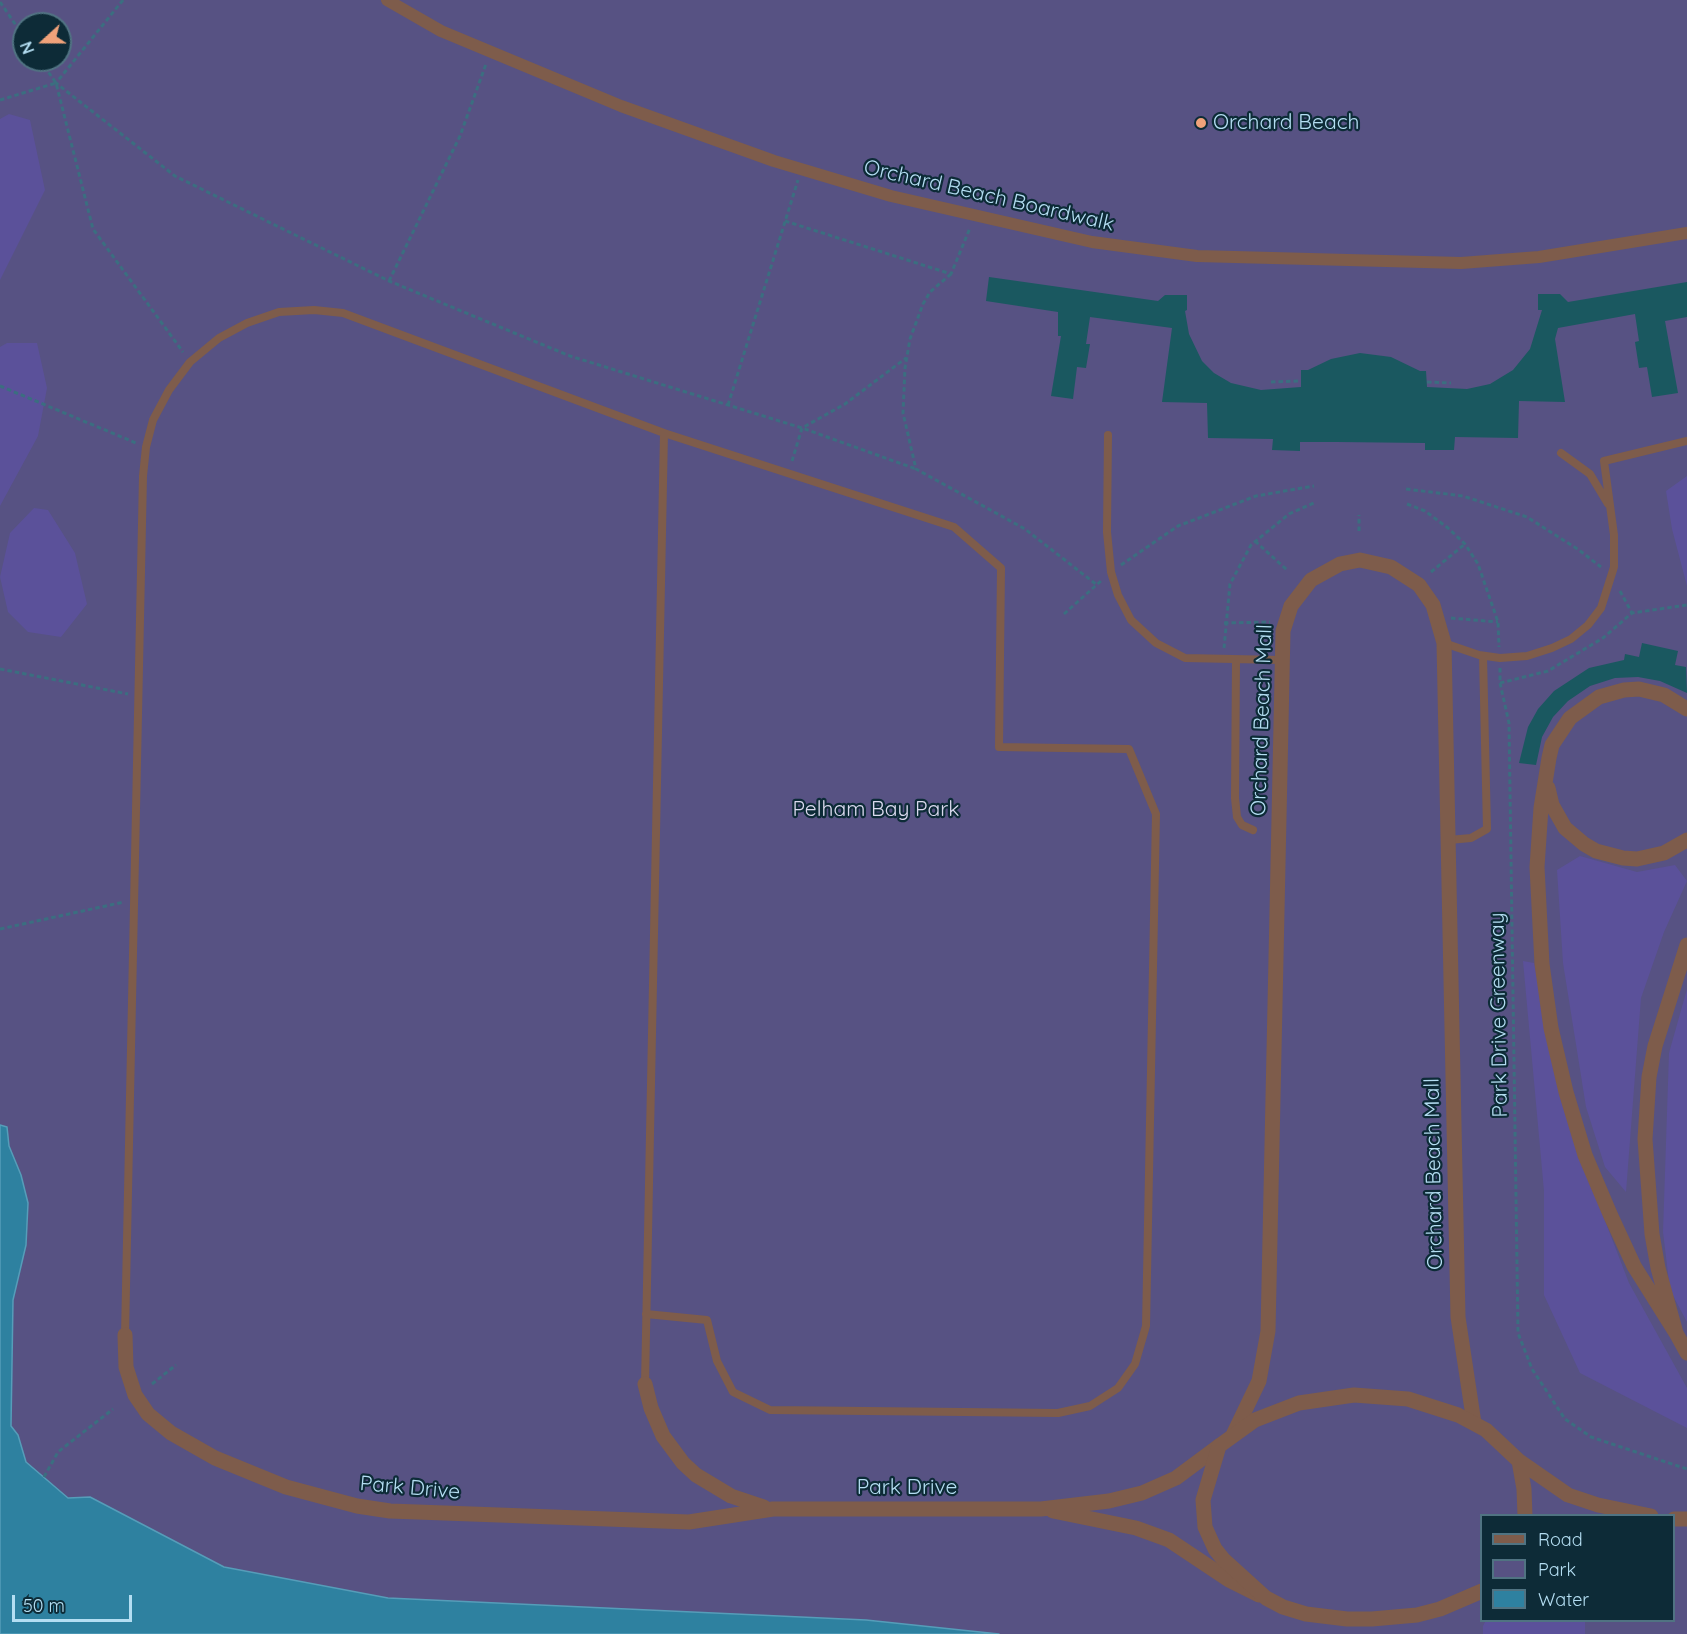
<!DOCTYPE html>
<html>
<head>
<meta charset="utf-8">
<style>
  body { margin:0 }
  #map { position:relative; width:1687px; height:1634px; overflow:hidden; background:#003749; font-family:Quicksand,sans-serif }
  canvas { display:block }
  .legend { position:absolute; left:1480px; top:1514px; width:195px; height:108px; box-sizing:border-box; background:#0d2b37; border:2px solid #507382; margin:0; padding:8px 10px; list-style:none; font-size:18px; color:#b4def2 }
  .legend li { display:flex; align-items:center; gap:12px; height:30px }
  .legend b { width:30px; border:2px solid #507382 }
  .north { position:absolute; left:12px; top:12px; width:60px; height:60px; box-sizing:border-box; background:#0d2b37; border:2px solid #507382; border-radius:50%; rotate:249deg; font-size:16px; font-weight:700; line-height:24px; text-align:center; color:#b4def2 }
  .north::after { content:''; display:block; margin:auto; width:21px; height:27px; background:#f0a27a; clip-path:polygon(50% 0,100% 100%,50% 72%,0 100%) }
  .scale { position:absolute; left:12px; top:1595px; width:120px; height:27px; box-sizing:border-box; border:3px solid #b4def2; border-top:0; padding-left:8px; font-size:18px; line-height:21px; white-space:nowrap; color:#b4def2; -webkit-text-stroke:4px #0d2b37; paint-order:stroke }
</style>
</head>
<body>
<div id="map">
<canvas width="1687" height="1634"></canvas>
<ul class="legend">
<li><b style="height:8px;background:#7e5c4b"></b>Road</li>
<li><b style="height:16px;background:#575283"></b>Park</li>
<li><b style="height:16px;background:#2e81a0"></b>Water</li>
</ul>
<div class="north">N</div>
<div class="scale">50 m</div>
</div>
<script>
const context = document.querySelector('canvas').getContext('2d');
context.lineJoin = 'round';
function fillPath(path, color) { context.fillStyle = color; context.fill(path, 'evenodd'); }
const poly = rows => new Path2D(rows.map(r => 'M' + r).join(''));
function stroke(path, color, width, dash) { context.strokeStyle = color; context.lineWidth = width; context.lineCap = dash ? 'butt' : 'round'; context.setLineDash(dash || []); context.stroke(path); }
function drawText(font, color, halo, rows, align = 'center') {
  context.font = font + ' Quicksand,sans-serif'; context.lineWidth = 4.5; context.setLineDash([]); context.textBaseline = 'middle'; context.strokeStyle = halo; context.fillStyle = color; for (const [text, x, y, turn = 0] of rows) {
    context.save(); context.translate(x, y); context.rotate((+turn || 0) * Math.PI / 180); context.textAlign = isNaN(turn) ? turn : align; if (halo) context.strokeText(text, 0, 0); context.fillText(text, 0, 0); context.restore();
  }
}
fillPath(poly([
  [0,0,1687,0,1687,1634,652,1634,338,1628,0,1525],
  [24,24,60,24,60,60,24,60],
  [1482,1516,1674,1516,1674,1620,1482,1620]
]), '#575283');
fillPath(poly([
  [9,114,30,120,45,190,0,280,0,119],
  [7,343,37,343,47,388,38,436,0,506,0,347],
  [1687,476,1687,586,1672,529,1666,491],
  [34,508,48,510,75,553,87,604,61,637,28,632,8,612,0,577,10,533],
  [1580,856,1637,872,1675,865,1687,881,1664,932,1641,998,1626,1192,1605,1167,1586,1107,1563,963,1557,870],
  [1523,961,1534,963,1573,1138,1629,1283,1687,1388,1687,1428,1580,1373,1544,1295,1544,1191],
  [1687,989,1687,1322,1670,1290,1663,1232,1669,1053],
  [1486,1620,1585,1621,1585,1634,1483,1634,1483,1626]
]), '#5b519a');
const water = poly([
  [0,1125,7,1127,9,1146,21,1175,28,1203,26,1245,13,1300,11,1426,18,1435,26,1462,68,1498,90,1497,224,1567,388,1598,866,1620,999,1634,0,1634,0,1125]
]);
fillPath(water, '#2e81a0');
stroke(water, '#569db9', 1.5);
fillPath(poly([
  [989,277,1158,301,1165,295,1187,295,1187,310,1185,311,1189,334,1202,361,1214,373,1231,383,1261,390,1301,387,1301,370,1308,370,1331,359,1360,353,1391,357,1420,371,1426,371,1427,387,1467,389,1490,384,1513,370,1530,349,1542,310,1538,310,1538,294,1560,294,1568,302,1687,282,1687,317,1665,321,1678,393,1652,397,1647,367,1639,368,1635,342,1639,341,1635,314,1558,328,1555,339,1565,402,1519,401,1518,438,1455,437,1454,450,1425,450,1425,443,1338,442,1300,442,1300,451,1272,450,1273,439,1208,438,1207,403,1162,402,1172,328,1090,317,1086,344,1090,344,1086,368,1077,367,1073,399,1051,396,1061,336,1058,336,1058,312,986,301],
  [1642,643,1678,651,1675,665,1686,667,1687,693,1660,681,1638,677,1615,678,1590,686,1568,701,1553,717,1542,737,1536,765,1519,763,1528,727,1538,709,1554,691,1589,668,1624,660,1625,654,1639,657]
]), '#1a5860');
stroke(poly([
  [123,0,56,83,175,176,389,281,570,356,802,428,916,469],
  [0,2,24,37],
  [40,60,56,83,93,229,183,352],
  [0,100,56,83],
  [785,221,951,274,970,228],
  [951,274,930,292,923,304,910,339,905,368,903,413,916,469,1025,529,1097,585],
  [389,281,460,136,486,64],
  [1271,382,1301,381],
  [1427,382,1451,383],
  [0,386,136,443],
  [728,405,798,180],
  [792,461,802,428,845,404,906,358],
  [1406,489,1463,496,1527,517,1579,550,1601,567],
  [1407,504,1425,511,1448,528,1465,544,1478,564,1498,622,1499,647],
  [1359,531,1359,515],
  [1255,541,1287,570],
  [1121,565,1178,526,1256,496,1314,486],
  [1431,572,1465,544],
  [1620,591,1632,613],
  [1064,614,1102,580],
  [1451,618,1498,622],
  [1224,623,1270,622],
  [1224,648,1230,584,1251,545,1289,514,1316,502],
  [1500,668,1500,683,1509,723,1518,1333,1532,1369,1565,1419,1591,1437,1687,1469],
  [0,669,128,694],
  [1500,683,1548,671,1603,638,1632,613,1687,605],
  [0,929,124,902],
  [152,1384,176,1365],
  [44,1477,58,1452,113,1409]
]), '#3b6e80', 3, [4.5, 3]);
stroke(poly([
  [1108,435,1107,532,1111,572,1118,595,1131,620,1156,643,1185,658,1281,660],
  [1561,453,1590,474,1608,504],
  [1444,643,1479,655,1500,658,1527,656,1552,648,1571,639,1588,625,1601,608,1614,567,1614,535,1604,461,1687,441],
  [1236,660,1235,798,1237,817,1242,825,1253,830],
  [1449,840,1471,838,1487,829,1483,656],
  [125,1335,143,476,146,447,153,420,169,390,190,362,219,338,247,323,279,312,314,310,343,313,664,433,954,527,1001,568,999,747,1129,749,1156,814,1146,1326,1135,1364,1118,1388,1090,1406,1058,1413,770,1410,733,1392,717,1361,707,1320,646,1314],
  [645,1384,664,433]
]), '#7e5c4b', 8);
stroke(poly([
  [387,0,441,31,621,106,774,161,891,196,1092,242,1197,256,1461,263,1539,257,1687,233]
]), '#7e5c4b', 12);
stroke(poly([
  [1687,709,1664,695,1639,689,1624,690,1599,697,1570,718,1552,745,1549,758,1541,808,1537,867,1542,964,1551,1028,1566,1092,1585,1155,1610,1214,1634,1266,1676,1333,1658,1268,1652,1234,1645,1139,1649,1077,1655,1046,1687,945],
  [1548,788,1552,805,1565,828,1584,844,1596,851,1623,858,1637,859,1664,853,1687,840],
  [1676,1333,1687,1353],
  [125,1335,126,1367,135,1395,148,1414,171,1433,215,1458,286,1487,357,1506,390,1511,689,1522,773,1509,1041,1509,1109,1501,1142,1493,1176,1478,1219,1446],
  [645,1384,651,1408,663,1436,683,1463,696,1475,731,1496,764,1507],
  [1234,1433,1259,1381,1268,1331,1283,631,1291,606,1311,580,1340,564,1360,560,1391,567,1419,585,1433,605,1444,643,1458,1317,1474,1423],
  [1053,1511,1136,1528,1169,1540,1229,1580,1259,1595]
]), '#7e5c4b', 15);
stroke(poly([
  [1519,1461,1524,1489,1525,1516],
  [1674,1519,1687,1519],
  [1482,1591,1440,1609,1417,1615,1372,1619,1347,1619,1306,1614,1283,1607,1266,1598,1223,1559,1215,1549,1205,1527,1203,1500,1219,1446,1255,1420,1299,1403,1354,1395,1408,1399,1458,1415,1486,1430,1519,1461,1568,1495,1598,1505,1651,1516]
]), '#7e5c4b', 15);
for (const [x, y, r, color] of [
  [1201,123,6,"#f0a27a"]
]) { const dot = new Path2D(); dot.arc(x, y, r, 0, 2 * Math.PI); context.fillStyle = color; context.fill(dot); stroke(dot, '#0d2b37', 2); }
drawText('21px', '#b4def2', '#0d2b37', [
  ["Orchard Beach",1213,123]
], 'left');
drawText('21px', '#b4def2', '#0d2b37', [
  ["Orchard Beach Boardwalk",989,196,13],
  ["Orchard Beach Mall",1262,720,-88],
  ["Park Drive Greenway",1499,1015,-91],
  ["Orchard Beach Mall",1434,1174,-91],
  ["Park Drive",410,1488,5],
  ["Park Drive",907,1488]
]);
drawText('21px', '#dbdaef', '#0d2b37', [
  ["Pelham Bay Park",876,810]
]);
</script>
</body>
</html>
